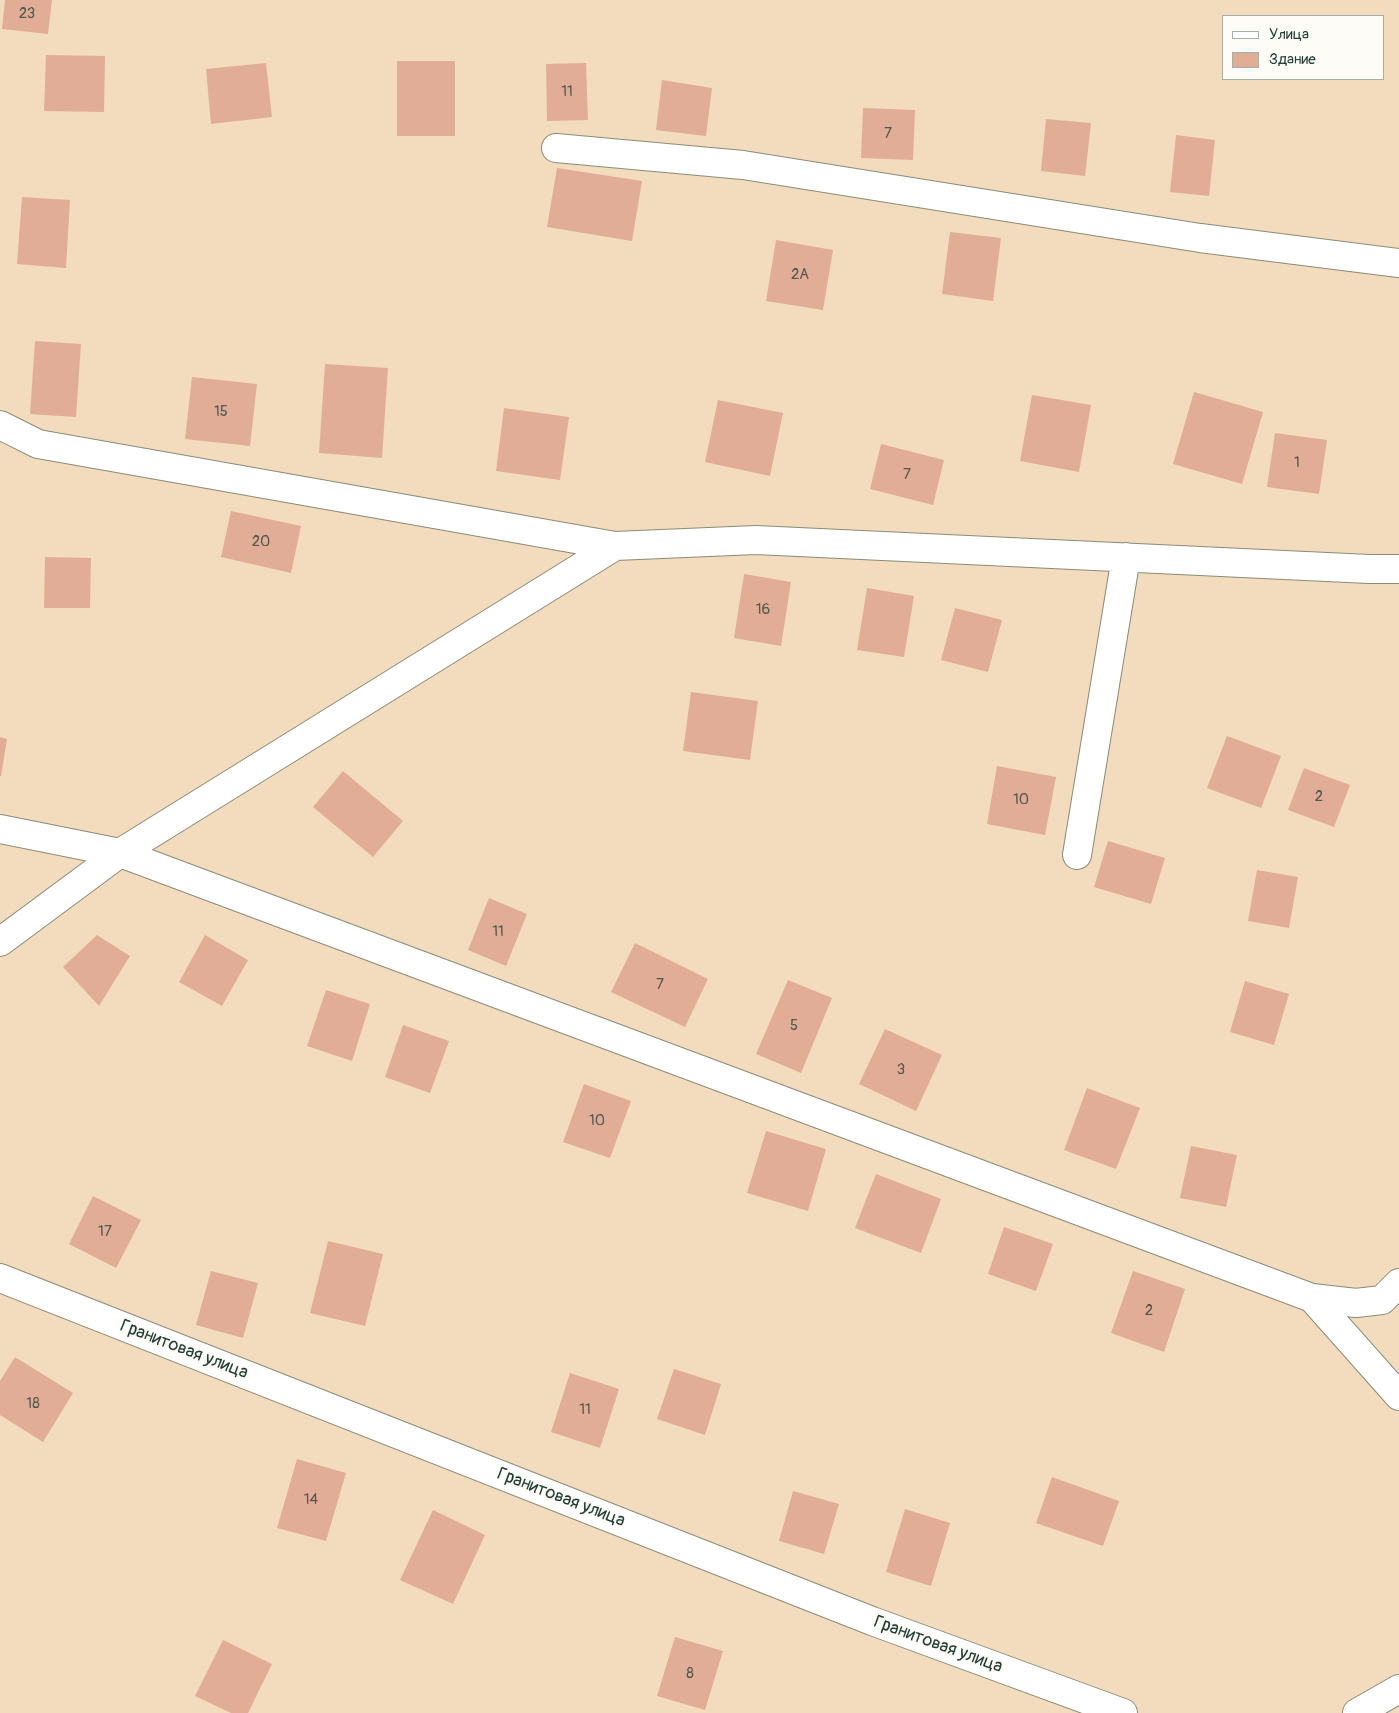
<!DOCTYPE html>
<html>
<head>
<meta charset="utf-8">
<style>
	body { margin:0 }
	#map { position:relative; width:1399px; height:1713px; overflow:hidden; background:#f2dcbd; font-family:Pangolin,sans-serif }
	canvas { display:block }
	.legend { position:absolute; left:1222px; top:15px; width:162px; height:65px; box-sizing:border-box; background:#fdfcf7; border:1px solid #a4b0a9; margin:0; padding:6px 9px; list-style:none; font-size:15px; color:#1f3d34 }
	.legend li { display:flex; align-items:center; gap:10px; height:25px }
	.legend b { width:25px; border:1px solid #a4b0a9 }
</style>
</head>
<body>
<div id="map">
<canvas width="1399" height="1713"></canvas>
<ul class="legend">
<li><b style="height:6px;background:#fff"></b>Улица</li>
<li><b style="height:14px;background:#e2ad97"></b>Здание</li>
</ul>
</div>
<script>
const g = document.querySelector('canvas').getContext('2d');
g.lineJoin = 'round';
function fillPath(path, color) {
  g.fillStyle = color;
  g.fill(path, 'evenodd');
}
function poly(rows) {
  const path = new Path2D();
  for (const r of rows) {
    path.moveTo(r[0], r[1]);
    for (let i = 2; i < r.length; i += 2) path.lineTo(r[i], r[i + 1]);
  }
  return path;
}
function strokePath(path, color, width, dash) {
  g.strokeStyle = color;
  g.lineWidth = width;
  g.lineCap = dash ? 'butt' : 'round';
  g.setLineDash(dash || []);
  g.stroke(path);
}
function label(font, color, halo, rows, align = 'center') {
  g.font = font + ' Pangolin,sans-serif';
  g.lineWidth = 4;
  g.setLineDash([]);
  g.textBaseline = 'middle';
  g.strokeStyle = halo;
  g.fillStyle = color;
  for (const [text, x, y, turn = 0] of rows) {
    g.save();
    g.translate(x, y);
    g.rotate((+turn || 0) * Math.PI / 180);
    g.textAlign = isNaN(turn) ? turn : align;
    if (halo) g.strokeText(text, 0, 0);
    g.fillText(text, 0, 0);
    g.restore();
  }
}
fillPath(poly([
	[5,0,52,0,48,34,2,29],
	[46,55,105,56,104,112,44,111],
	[397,61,455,61,455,136,397,136],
	[266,63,272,117,211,124,206,69],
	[586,63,588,120,547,121,546,64],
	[662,80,712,88,706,136,656,130],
	[863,108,915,110,913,160,861,158],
	[1046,119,1091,123,1085,176,1041,171],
	[1176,135,1215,140,1209,196,1170,192],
	[557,168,642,181,632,241,547,227],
	[22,197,70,200,66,268,17,264],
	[950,232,1001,238,993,301,942,294],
	[776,240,833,250,823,310,766,301],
	[35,341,81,344,76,417,30,414],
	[325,364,388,368,382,458,319,453],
	[192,377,257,384,250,446,185,439],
	[1194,392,1263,412,1242,484,1173,464],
	[1032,395,1091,405,1079,472,1020,461],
	[718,400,783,413,770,476,705,462],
	[504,408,569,417,560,480,496,471],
	[1275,433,1327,440,1319,494,1267,487],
	[881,444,944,460,933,505,870,489],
	[231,511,301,526,291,573,221,557],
	[45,557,91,558,90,608,44,608],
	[744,574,791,582,781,646,734,638],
	[867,588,914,596,904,657,857,650],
	[955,608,1002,620,988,672,941,660],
	[691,692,758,701,750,760,683,751],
	[1227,736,1281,756,1261,808,1207,788],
	[0,737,7,739,1,776,0,776],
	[997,766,1056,777,1045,835,987,824],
	[1304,768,1350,785,1334,827,1288,810],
	[343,771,403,821,373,857,313,807],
	[1108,841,1165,858,1151,904,1094,887],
	[1257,870,1298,877,1289,928,1248,921],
	[489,898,527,914,506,966,468,950],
	[97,935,130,956,99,1006,63,967],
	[205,935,248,960,222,1006,179,982],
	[635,943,708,979,685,1027,611,992],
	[788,980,832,998,801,1073,756,1054],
	[1245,981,1289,994,1274,1045,1230,1032],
	[326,990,370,1004,352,1061,307,1046],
	[403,1025,449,1041,430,1093,385,1077],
	[885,1029,942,1055,916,1111,859,1084],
	[584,1084,631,1101,610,1158,563,1142],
	[1087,1088,1140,1108,1116,1169,1064,1150],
	[766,1131,826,1149,808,1211,747,1193],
	[1191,1146,1237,1155,1226,1207,1180,1198],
	[876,1174,941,1199,921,1253,855,1228],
	[93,1196,141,1220,116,1268,69,1244],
	[1004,1227,1053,1244,1036,1291,988,1274],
	[328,1241,383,1254,365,1326,310,1313],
	[211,1271,258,1283,243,1338,196,1325],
	[1133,1271,1185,1289,1164,1352,1111,1333],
	[15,1357,73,1393,43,1442,0,1415,0,1381],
	[674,1369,721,1384,705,1435,657,1419],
	[570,1373,619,1389,600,1448,551,1432],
	[297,1459,346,1473,326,1541,277,1528],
	[1052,1477,1119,1501,1103,1546,1036,1523],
	[793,1491,839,1504,824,1554,779,1541],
	[905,1509,950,1523,931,1586,886,1572],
	[433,1510,485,1535,453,1604,400,1580],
	[675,1637,723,1651,705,1710,657,1696],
	[223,1640,272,1664,248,1713,231,1713,195,1696]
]), '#e2ad97');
const minor = poly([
	[556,148,743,165,1200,238,1399,263],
	[0,425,38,444,615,546],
	[0,829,120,853,1312,1298,1399,1396],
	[1077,855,1126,557],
	[0,942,120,853,615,546,756,540,1369,569,1399,569],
	[0,1278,872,1621,1123,1713],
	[1312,1298,1356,1303,1382,1300,1399,1283],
	[1357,1713,1399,1689]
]);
strokePath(minor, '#888c78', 30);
strokePath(minor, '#fff', 28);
label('15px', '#50594d', null, [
	["23",27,14],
	["11",567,92],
	["7",888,134],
	["2А",800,275],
	["15",221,412],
	["1",1297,463],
	["7",907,475],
	["20",261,542],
	["16",763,610],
	["2",1319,797],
	["10",1021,800],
	["11",498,932],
	["7",660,985],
	["5",794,1026],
	["3",901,1070],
	["10",597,1121],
	["17",105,1232],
	["2",1149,1311],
	["18",33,1404],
	["11",585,1410],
	["14",311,1500],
	["8",690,1674]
]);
label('18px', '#1f3d34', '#fdfcf7', [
	["Гранитовая улица",184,1350,21],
	["Гранитовая улица",561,1498,21],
	["Гранитовая улица",938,1645,20]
]);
</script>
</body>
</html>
